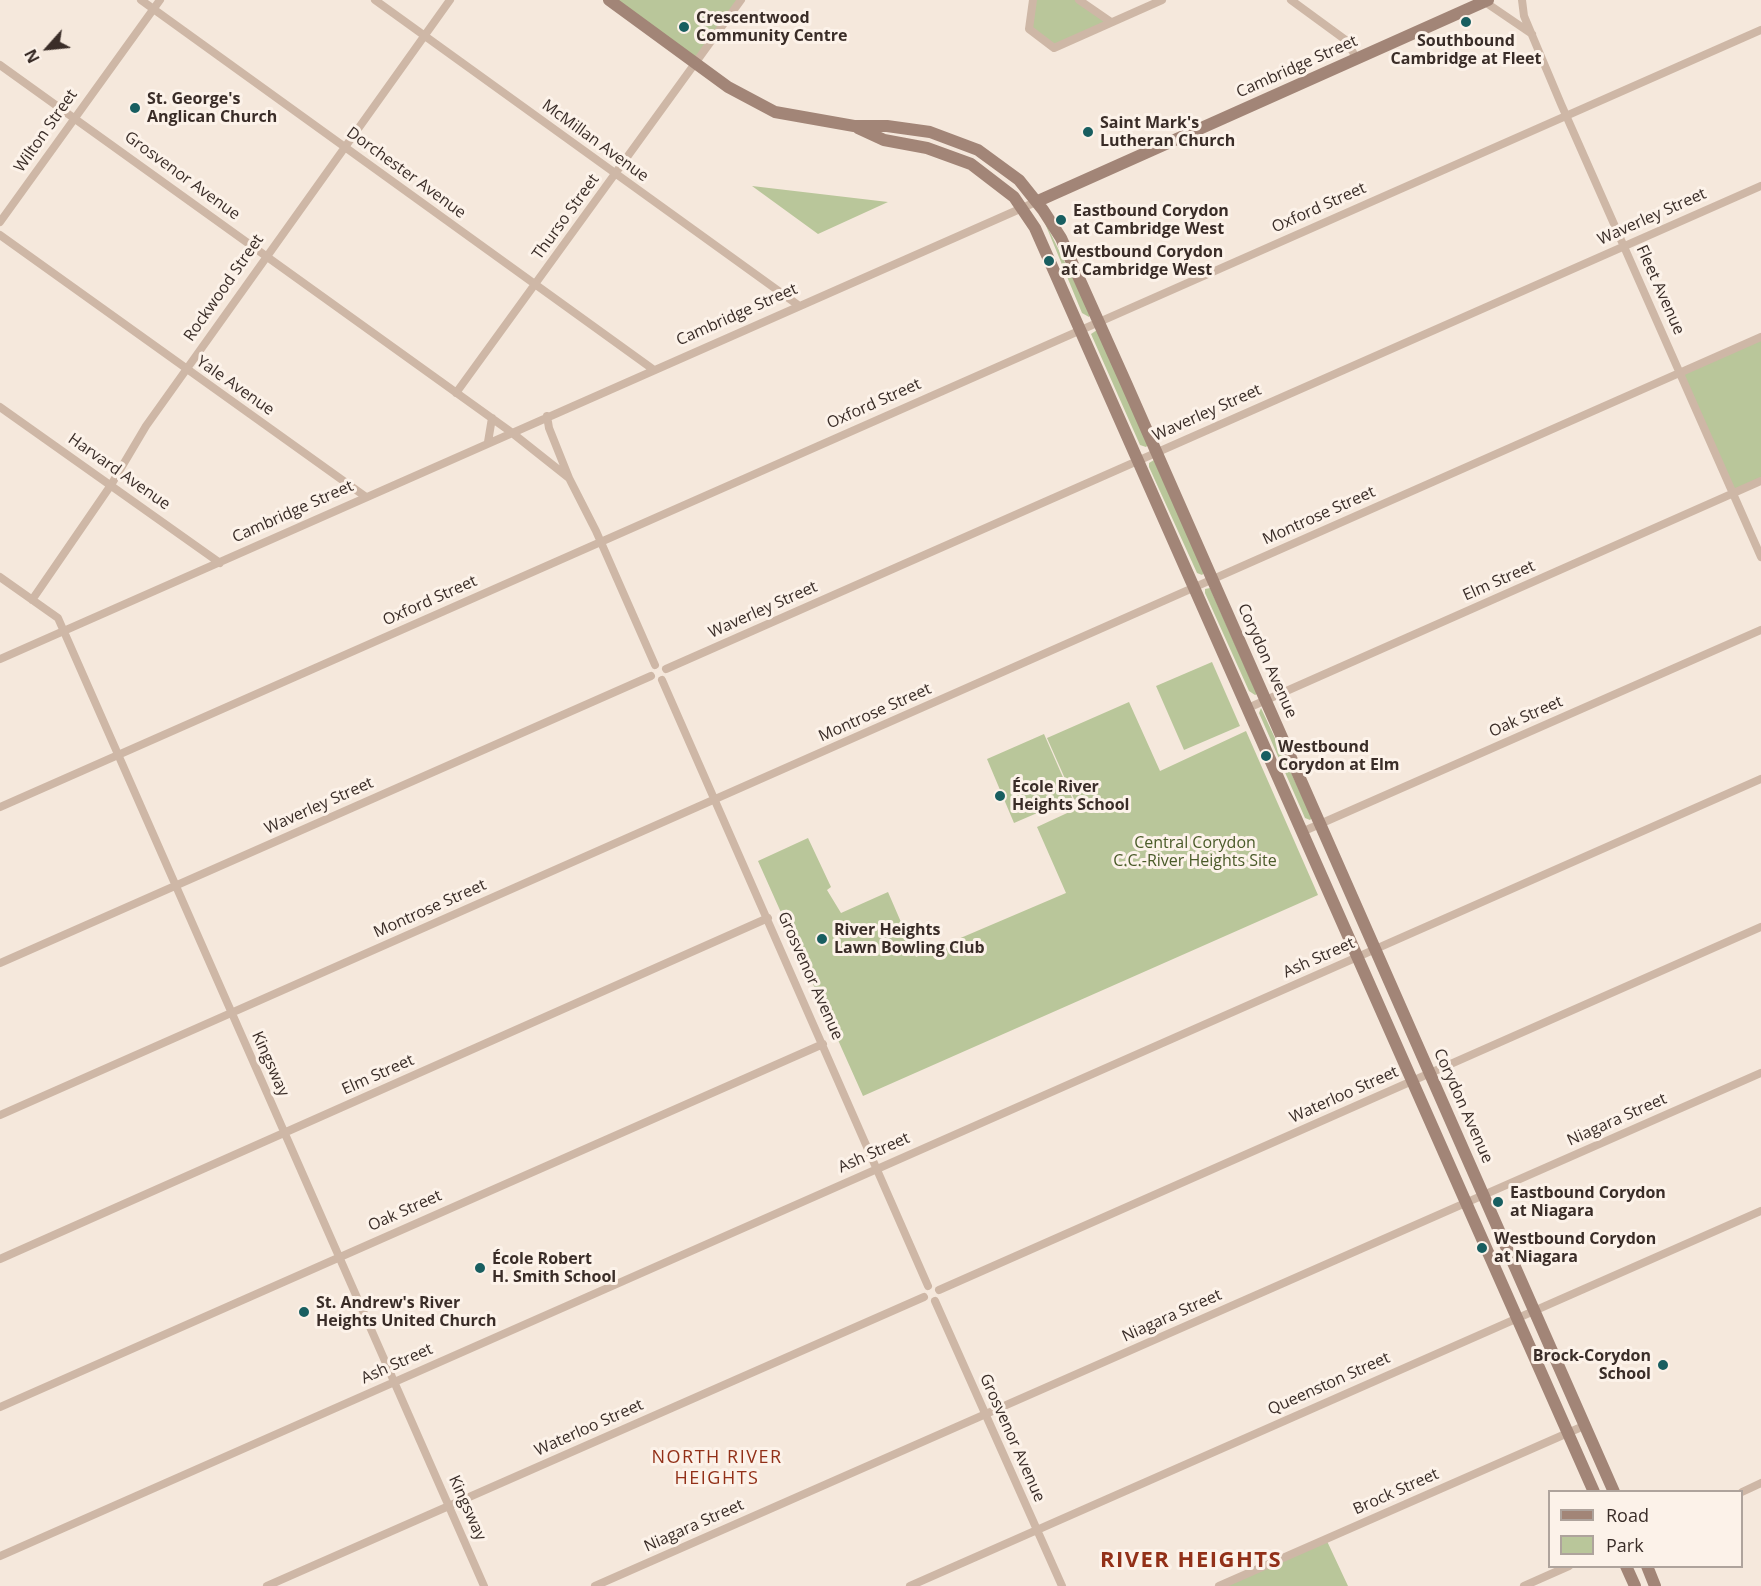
<!DOCTYPE html>
<html>
<head>
<meta charset="utf-8">
<style>
	body { margin:0 }
	#map { position:relative; width:1761px; height:1586px; overflow:hidden; background:#f5e8dc; font-family:"Open Sans",sans-serif }
	canvas { display:block }
	.legend { position:absolute; left:1548px; top:1490px; width:195px; height:78px; box-sizing:border-box; background:#fcf2e9; border:2px solid #aea39c; margin:0; padding:8px 10px; list-style:none; font-size:18px; color:#3a2d28 }
	.legend li { display:flex; align-items:center; gap:12px; height:30px }
	.legend b { width:30px; border:2px solid #aea39c }
	.north { position:absolute; left:18px; top:18px; width:60px; height:60px; -webkit-text-stroke:4px #fcf2e9; paint-order:stroke; rotate:243deg; font-size:16px; font-weight:700; line-height:24px; text-align:center; color:#3a2d28 }
	.north::after { content:''; display:block; margin:auto; width:21px; height:27px; background:#3a2d28; clip-path:polygon(50% 0,100% 100%,50% 72%,0 100%) }
</style>
</head>
<body>
<div id="map">
<canvas width="1761" height="1586"></canvas>
<ul class="legend">
<li><b style="height:8px;background:#a28577"></b>Road</li>
<li><b style="height:16px;background:#b9c69a"></b>Park</li>
</ul>
<div class="north">N</div>
</div>
<script>
const g = document.querySelector('canvas').getContext('2d');
g.lineJoin = 'round';
function fillPath(path, color) {
  g.fillStyle = color;
  g.fill(path, 'evenodd');
}
function poly(rows) {
  const path = new Path2D();
  for (const r of rows) {
    path.moveTo(r[0], r[1]);
    for (let i = 2; i < r.length; i += 2) path.lineTo(r[i], r[i + 1]);
  }
  return path;
}
function strokePath(path, color, width, dash) {
  g.strokeStyle = color;
  g.lineWidth = width;
  g.lineCap = dash ? 'butt' : 'round';
  g.setLineDash(dash || []);
  g.stroke(path);
}
function label(font, color, halo, rows, align = 'center') {
  g.font = font + ' "Open Sans",sans-serif';
  g.lineWidth = 6;
  g.setLineDash([]);
  g.textBaseline = 'middle';
  g.strokeStyle = halo;
  g.fillStyle = color;
  for (const [text, x, y, turn = 0] of rows) {
    g.save();
    g.translate(x, y);
    g.rotate((+turn || 0) * Math.PI / 180);
    g.textAlign = isNaN(turn) ? turn : align;
    if (halo) g.strokeText(text, 0, 0);
    g.fillText(text, 0, 0);
    g.restore();
  }
}
fillPath(poly([
	[609,0,741,0,695,63],
	[1033,0,1079,0,1111,22,1054,48,1029,29],
	[752,186,888,202,818,234],
	[1042,216,1090,313,1089,317,1082,313],
	[1097,330,1148,445,1146,447,1140,445,1091,334],
	[1761,337,1761,481,1733,494,1680,373],
	[1154,460,1204,573,1202,575,1197,573,1149,467,1149,463],
	[1210,588,1257,694,1255,695,1249,691,1205,593,1205,589],
	[1212,662,1240,726,1184,750,1156,686],
	[1129,702,1160,771,1246,731,1318,895,863,1096,758,861,808,838,831,887,827,890,841,913,888,892,916,957,1066,893,1037,827,1078,808,1047,738],
	[1261,708,1312,818,1310,820,1305,818,1259,713],
	[1044,734,1072,798,1014,823,987,759],
	[1326,1539,1348,1586,1219,1586]
]), '#b9c69a');
strokePath(poly([
	[141,0,654,370],
	[375,0,798,305],
	[1033,0,1029,29,1054,48,1162,0],
	[1079,0,1111,22],
	[1291,0,1347,41,1356,58],
	[1482,0,1532,34],
	[1522,0,1524,16,1561,104,1761,557],
	[0,65,511,432,569,478,596,531,655,665],
	[0,222,160,0],
	[0,235,366,497],
	[456,393,741,0],
	[0,407,220,563],
	[547,416,549,428,569,478],
	[488,442,492,418],
	[0,577,58,618,484,1586],
	[32,600,111,485,146,426,450,0],
	[0,659,1038,201],
	[666,669,1761,186],
	[662,680,928,1286],
	[1248,708,1761,481],
	[0,807,1761,30],
	[1304,831,1761,630],
	[0,963,651,676],
	[0,1115,1761,337],
	[0,1259,768,918],
	[939,1290,1761,927],
	[935,1301,1062,1586],
	[0,1407,823,1044],
	[1742,1492,1761,1483],
	[0,1556,1761,779],
	[267,1586,924,1297],
	[595,1586,1761,1073],
	[910,1586,1761,1211],
	[1219,1586,1586,1425],
	[1524,1586,1569,1566]
]), '#ceb7a6', 8);
strokePath(poly([
	[609,0,728,87,775,112,854,126,887,126,930,132,978,150,1019,180,1043,210,1061,238,1126,383,1614,1492],
	[858,128,884,140,927,148,971,164,1014,197,1035,228,1594,1492],
	[1038,201,1488,0],
	[1626,1566,1635,1586],
	[1647,1566,1655,1586]
]), '#a28577', 12);
for (const [x, y, r, color] of [
	[1466,22,6,"#185e60"],
	[684,27,6,"#185e60"],
	[135,108,6,"#185e60"],
	[1088,132,6,"#185e60"],
	[1061,220,6,"#185e60"],
	[1049,261,6,"#185e60"],
	[1266,756,6,"#185e60"],
	[1000,796,6,"#185e60"],
	[822,939,6,"#185e60"],
	[1498,1202,6,"#185e60"],
	[1482,1248,6,"#185e60"],
	[480,1268,6,"#185e60"],
	[304,1312,6,"#185e60"],
	[1663,1365,6,"#185e60"]
]) {
  const dot = new Path2D();
  dot.arc(x, y, r, 0, 2 * Math.PI);
  g.fillStyle = color;
  g.fill(dot);
  strokePath(dot, '#fcf2e9', 2);
}
label('bold 16px', '#3a2d28', '#fcf2e9', [
	["Crescentwood",696,18],
	["Community Centre",696,36],
	["Southbound",1466,41,"center"],
	["Cambridge at Fleet",1466,59,"center"],
	["St. George's",147,99],
	["Anglican Church",147,117],
	["Saint Mark's",1100,123],
	["Lutheran Church",1100,141],
	["Eastbound Corydon",1073,211],
	["at Cambridge West",1073,229],
	["Westbound Corydon",1061,252],
	["at Cambridge West",1061,270],
	["Westbound",1278,747],
	["Corydon at Elm",1278,765],
	["École River",1012,787],
	["Heights School",1012,805],
	["River Heights",834,930],
	["Lawn Bowling Club",834,948],
	["Eastbound Corydon",1510,1193],
	["at Niagara",1510,1211],
	["Westbound Corydon",1494,1239],
	["at Niagara",1494,1257],
	["École Robert",492,1259],
	["H. Smith School",492,1277],
	["St. Andrew's River",316,1303],
	["Heights United Church",316,1321],
	["Brock-Corydon",1651,1356,"right"],
	["School",1651,1374,"right"]
], 'left');
label('16px', '#3a2d28', '#fcf2e9', [
	["Cambridge Street",1297,67,-24],
	["Wilton Street",46,131,-55],
	["McMillan Avenue",595,141,36],
	["Dorchester Avenue",406,173,36],
	["Grosvenor Avenue",182,176,36],
	["Oxford Street",1319,208,-24],
	["Thurso Street",566,217,-54],
	["Waverley Street",1652,217,-24],
	["Rockwood Street",224,288,-55],
	["Fleet Avenue",1660,290,66],
	["Cambridge Street",737,315,-24],
	["Yale Avenue",235,386,35],
	["Oxford Street",874,404,-24],
	["Waverley Street",1207,413,-24],
	["Harvard Avenue",119,472,35],
	["Cambridge Street",293,512,-24],
	["Montrose Street",1319,516,-24],
	["Elm Street",1499,581,-24],
	["Oxford Street",430,601,-24],
	["Waverley Street",763,610,-24],
	["Corydon Avenue",1267,661,66],
	["Montrose Street",875,713,-24],
	["Oak Street",1526,717,-24],
	["Waverley Street",319,806,-24],
	["Montrose Street",430,909,-24],
	["Ash Street",1319,958,-24],
	["Grosvenor Avenue",810,976,66],
	["Kingsway",270,1064,66],
	["Elm Street",378,1075,-24],
	["Waterloo Street",1344,1095,-24],
	["Corydon Avenue",1463,1106,66],
	["Niagara Street",1617,1120,-24],
	["Ash Street",874,1153,-24],
	["Oak Street",405,1211,-24],
	["Niagara Street",1172,1316,-24],
	["Ash Street",397,1364,-24],
	["Queenston Street",1329,1384,-24],
	["Waterloo Street",589,1428,-24],
	["Grosvenor Avenue",1012,1438,66],
	["Brock Street",1396,1492,-24],
	["Kingsway",467,1508,66],
	["Niagara Street",694,1526,-24]
]);
label('16px', '#4a5b29', '#fcf2e9', [
	["Central Corydon",1195,843],
	["C.C.-River Heights Site",1195,861]
]);
g.letterSpacing = '1.5px';
label('18px', '#923018', '#fcf2e9', [
	["NORTH RIVER",717,1458],
	["HEIGHTS",717,1479]
]);
g.letterSpacing = '0px';
g.letterSpacing = '1.5px';
label('bold 22px', '#923018', '#fcf2e9', [
	["RIVER HEIGHTS",1191,1561]
]);
g.letterSpacing = '0px';
</script>
</body>
</html>
